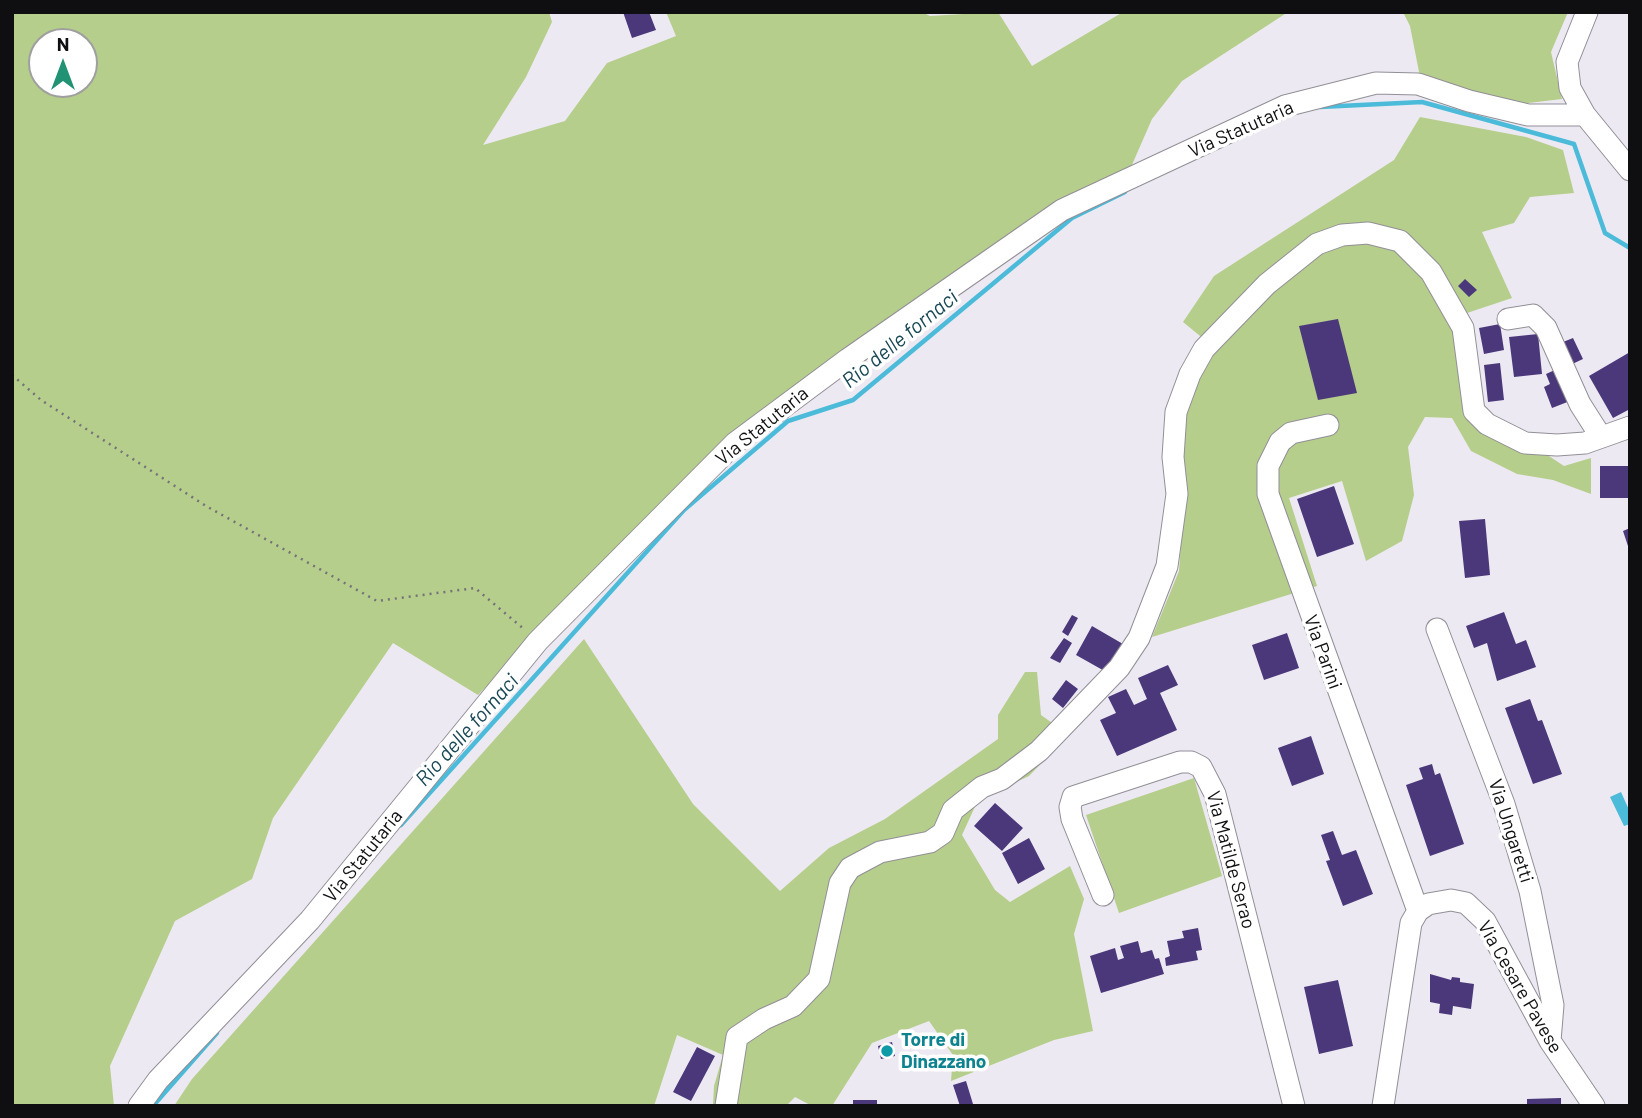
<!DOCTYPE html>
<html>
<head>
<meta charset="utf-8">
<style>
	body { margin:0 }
	#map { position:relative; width:1642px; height:1118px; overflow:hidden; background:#ede9f2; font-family:Barlow,sans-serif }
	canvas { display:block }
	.frame { position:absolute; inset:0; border:14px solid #0f0e11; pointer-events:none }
	.north { position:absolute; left:28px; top:28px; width:70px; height:70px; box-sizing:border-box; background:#fff; border:2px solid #9f9fa0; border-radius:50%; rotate:0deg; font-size:19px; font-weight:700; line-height:28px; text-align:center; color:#0f0e11 }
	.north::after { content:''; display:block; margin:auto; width:24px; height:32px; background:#229274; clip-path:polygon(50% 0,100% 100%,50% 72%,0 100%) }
</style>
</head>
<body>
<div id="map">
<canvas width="1642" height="1118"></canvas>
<div class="frame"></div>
<div class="north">N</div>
</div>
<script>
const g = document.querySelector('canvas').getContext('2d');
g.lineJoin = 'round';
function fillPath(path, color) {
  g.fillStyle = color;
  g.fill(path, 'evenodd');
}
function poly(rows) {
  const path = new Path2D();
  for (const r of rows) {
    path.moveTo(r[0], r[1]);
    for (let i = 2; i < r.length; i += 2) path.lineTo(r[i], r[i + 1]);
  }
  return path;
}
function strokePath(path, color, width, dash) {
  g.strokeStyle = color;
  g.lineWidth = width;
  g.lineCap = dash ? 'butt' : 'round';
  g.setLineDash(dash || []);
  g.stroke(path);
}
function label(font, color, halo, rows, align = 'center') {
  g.font = font + ' Barlow,sans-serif';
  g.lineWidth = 7;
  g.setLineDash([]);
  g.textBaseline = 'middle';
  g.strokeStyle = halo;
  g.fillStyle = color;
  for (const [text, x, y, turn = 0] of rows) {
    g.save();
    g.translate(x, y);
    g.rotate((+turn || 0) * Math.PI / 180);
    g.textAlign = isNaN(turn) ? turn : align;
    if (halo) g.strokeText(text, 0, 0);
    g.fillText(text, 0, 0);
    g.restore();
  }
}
fillPath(poly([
	[12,12,549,12,552,22,526,77,483,145,565,121,607,63,676,36,666,12,922,12,930,16,998,12,1032,66,1123,12,1288,12,1182,81,1152,119,1128,174,728,439,478,695,393,643,273,818,252,879,175,921,110,1066,114,1106,12,1106],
	[42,42,84,42,84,84,42,84],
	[1403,12,1568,12,1551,52,1562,99,1520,104,1420,77,1410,26],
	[1420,117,1526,137,1563,150,1574,193,1530,197,1514,223,1482,232,1512,298,1452,318,1463,399,1564,466,1591,458,1591,494,1553,480,1517,474,1471,451,1452,418,1425,417,1408,447,1414,495,1402,541,1366,561,1342,481,1289,498,1317,586,1152,637,1179,571,1184,497,1184,413,1198,377,1216,349,1183,322,1214,276,1394,160],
	[584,639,693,804,780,891,829,848,885,819,998,739,998,715,1025,672,1037,672,1041,715,1069,735,1029,776,978,800,962,835,995,890,1010,902,1070,866,1084,899,1074,934,1093,1031,1054,1040,951,1081,953,1055,929,1021,872,1043,832,1106,812,1106,795,1097,786,1106,713,1106,714,1086,723,1055,677,1035,654,1106,174,1106,192,1079],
	[1194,778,1222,876,1119,913,1086,815]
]), '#b5ce8b');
fillPath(poly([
	[1621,792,1630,812,1630,824,1624,826,1610,797]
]), '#4bbbd9');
strokePath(poly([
	[1320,107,1422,102,1574,144,1605,233,1630,248],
	[401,825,684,510,788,421,853,400,1072,218,1125,192],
	[153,1106,217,1033]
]), '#4bbbd9', 4.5);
fillPath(poly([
	[623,12,649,12,656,30,632,38],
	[1465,279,1477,290,1469,297,1458,286],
	[1338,319,1357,393,1318,400,1299,326],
	[1500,324,1504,350,1484,354,1479,328],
	[1538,334,1542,374,1514,377,1509,337],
	[1573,338,1583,359,1568,366,1558,344],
	[1630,352,1630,409,1613,418,1589,376],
	[1500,363,1504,400,1488,402,1484,365],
	[1557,369,1570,401,1552,408,1544,387,1550,384,1546,374],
	[1600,466,1630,466,1630,498,1600,498],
	[1334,486,1354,544,1317,557,1297,499],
	[1485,519,1490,575,1465,578,1459,521],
	[1630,528,1630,549,1629,549,1623,531],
	[1504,612,1516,644,1526,640,1536,667,1497,681,1487,643,1474,648,1466,626],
	[1072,615,1078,618,1068,636,1062,632],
	[1092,626,1123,644,1108,673,1076,655],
	[1287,633,1299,668,1264,680,1252,645],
	[1064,638,1072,643,1060,663,1050,658],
	[1168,665,1178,685,1160,693,1177,730,1117,756,1100,720,1116,713,1108,697,1126,689,1134,705,1147,699,1138,678],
	[1066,680,1078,689,1063,708,1052,699],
	[1530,699,1538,721,1542,720,1562,774,1533,784,1505,708],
	[1311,736,1324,774,1292,786,1278,748],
	[1432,764,1435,775,1440,773,1464,844,1430,856,1406,785,1423,779,1419,768],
	[995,803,1023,828,1002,851,974,826],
	[1333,831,1342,855,1356,850,1373,894,1343,906,1326,861,1330,860,1321,835],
	[1029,838,1045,869,1018,884,1002,853],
	[1198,928,1202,950,1196,951,1198,960,1166,966,1165,958,1170,956,1167,941,1184,938,1182,931],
	[1138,941,1141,953,1152,950,1155,959,1159,958,1164,974,1101,993,1090,956,1115,948,1118,960,1124,958,1120,946],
	[1430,974,1451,980,1452,977,1460,978,1460,982,1474,984,1471,1009,1453,1006,1452,1015,1439,1013,1440,1004,1430,1002],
	[1338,980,1353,1046,1319,1054,1304,987],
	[892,1042,895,1056,881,1059,878,1046],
	[697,1047,715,1056,691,1101,673,1092],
	[966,1081,973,1104,960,1106,953,1085],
	[1561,1098,1561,1106,1527,1106,1527,1099],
	[853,1100,877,1100,877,1106,853,1106]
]), '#4b387b');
const minor = poly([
	[1587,12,1567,62,1570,88,1585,115,1630,170],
	[1508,319,1533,315,1546,328,1580,404,1601,437],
	[1328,425,1291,433,1280,442,1268,466,1268,494,1418,911],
	[1437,629,1504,804,1530,891,1553,1005,1550,1041],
	[1103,895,1072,819,1070,807,1073,797,1180,762,1191,762,1201,767,1215,794,1294,1106],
	[139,1106,158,1080,310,920,538,641,735,443,848,359,1062,210,1285,106,1376,83,1418,84,1469,101,1528,115,1585,115],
	[726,1106,737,1037,764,1019,793,1006,819,979,840,883,850,868,880,852,930,842,943,833,953,810,982,787,1002,779,1039,751,1119,668,1139,638,1167,566,1177,494,1173,457,1176,412,1190,374,1204,349,1267,284,1317,244,1342,235,1368,233,1400,241,1431,272,1463,328,1474,411,1487,424,1525,443,1557,445,1585,443,1630,427],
	[1383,1106,1411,923,1418,911,1428,904,1451,900,1466,903,1485,921,1550,1041,1594,1106]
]);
strokePath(minor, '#928f97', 23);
strokePath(poly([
	[12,375,41,400,206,506,377,601,475,588,525,630]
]), '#757379', 2.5, [2, 5]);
strokePath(minor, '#fff', 21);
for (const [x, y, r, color] of [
	[887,1051,7,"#0f9aa8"]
]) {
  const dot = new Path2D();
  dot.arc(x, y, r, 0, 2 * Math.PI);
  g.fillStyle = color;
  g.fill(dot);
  strokePath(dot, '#fff', 2.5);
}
label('19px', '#0f0e11', '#fff', [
	["Via Statutaria",1241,129,-24],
	["Via Statutaria",762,426,-39],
	["Via Parini",1323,652,70],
	["Via Ungaretti",1511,831,72],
	["Via Statutaria",363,856,-51],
	["Via Matilde Serao",1231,860,75],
	["Via Cesare Pavese",1520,987,60]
]);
label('bold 19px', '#0d838f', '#fff', [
	["Torre di",901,1040],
	["Dinazzano",901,1062]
], 'left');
label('italic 21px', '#184855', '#fff', [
	["Rio delle fornaci",900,339,-39],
	["Rio delle fornaci",467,730,-48]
]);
</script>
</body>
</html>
